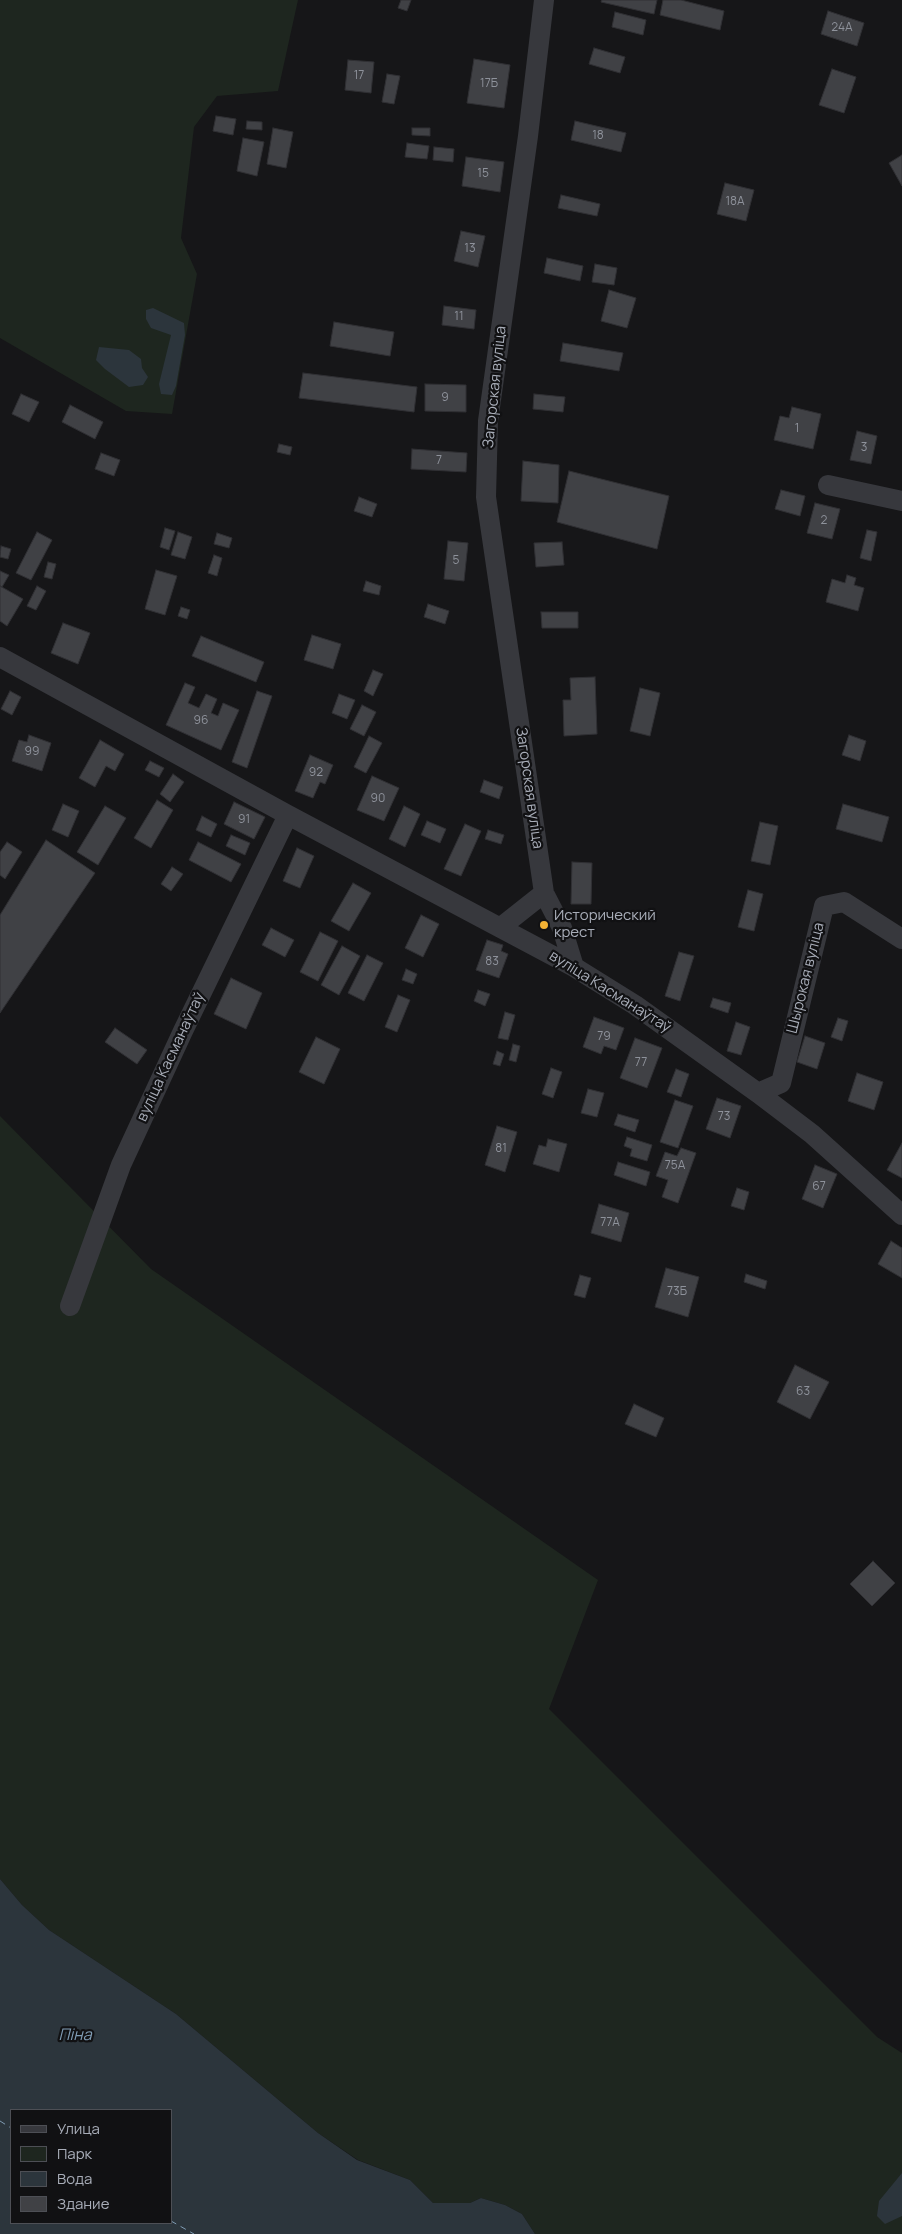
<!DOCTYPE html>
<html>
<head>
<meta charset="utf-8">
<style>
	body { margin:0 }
	#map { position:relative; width:902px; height:2234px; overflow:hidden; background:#161618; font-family:Manrope,sans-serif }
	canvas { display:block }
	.legend { position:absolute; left:10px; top:2109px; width:162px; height:115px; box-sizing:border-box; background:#111113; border:1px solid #4d4f55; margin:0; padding:6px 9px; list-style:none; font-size:15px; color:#a8adb8 }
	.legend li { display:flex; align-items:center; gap:10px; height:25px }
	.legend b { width:25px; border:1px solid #4d4f55 }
</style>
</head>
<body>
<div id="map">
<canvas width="902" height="2234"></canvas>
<ul class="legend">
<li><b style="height:6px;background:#37383d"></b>Улица</li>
<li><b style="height:14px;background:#1e261f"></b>Парк</li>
<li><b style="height:14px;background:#2c353c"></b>Вода</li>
<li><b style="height:14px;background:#404145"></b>Здание</li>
</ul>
</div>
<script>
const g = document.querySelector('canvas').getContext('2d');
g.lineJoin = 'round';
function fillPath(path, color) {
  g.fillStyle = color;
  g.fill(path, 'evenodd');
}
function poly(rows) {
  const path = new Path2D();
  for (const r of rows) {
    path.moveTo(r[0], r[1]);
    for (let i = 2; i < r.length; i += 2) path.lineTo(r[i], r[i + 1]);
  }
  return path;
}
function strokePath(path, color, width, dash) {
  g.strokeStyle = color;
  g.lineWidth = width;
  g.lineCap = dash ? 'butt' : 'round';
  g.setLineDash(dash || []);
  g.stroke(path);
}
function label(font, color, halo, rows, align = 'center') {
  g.font = font + ' Manrope,sans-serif';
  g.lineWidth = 4.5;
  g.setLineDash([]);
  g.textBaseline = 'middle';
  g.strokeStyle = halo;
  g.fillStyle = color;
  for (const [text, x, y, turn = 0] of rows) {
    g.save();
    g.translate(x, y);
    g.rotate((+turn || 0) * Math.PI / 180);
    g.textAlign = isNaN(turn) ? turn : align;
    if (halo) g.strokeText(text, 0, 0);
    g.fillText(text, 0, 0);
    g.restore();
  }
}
fillPath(poly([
	[0,0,298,0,278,91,217,96,194,127,181,238,197,274,172,414,126,411,0,338],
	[0,1116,151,1269,598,1580,549,1709,877,2037,902,2053,902,2234,535,2234,522,2214,505,2205,481,2198,470,2203,433,2203,410,2180,358,2160,318,2133,176,2014,49,1930,22,1905,0,1879]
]), '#1e261f');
fillPath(poly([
	[153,308,184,323,185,335,176,386,172,395,161,394,159,384,171,335,151,328,146,319,146,310],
	[99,347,129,350,141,359,142,368,148,377,143,385,129,387,105,369,96,360],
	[0,1879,22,1905,49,1930,176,2014,318,2133,357,2160,410,2180,433,2203,470,2203,481,2198,505,2205,522,2214,535,2234,0,2234],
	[11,2110,171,2110,171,2223,11,2223],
	[902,2173,902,2216,885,2224,877,2216,879,2201]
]), '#2c353c');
strokePath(poly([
	[0,2121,11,2128],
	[171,2221,194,2234]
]), '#7f9bb3', 1, [6, 5]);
const building = poly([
	[401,0,411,0,407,11,398,8,401,0],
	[602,0,657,0,654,14,601,2,602,0],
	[663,0,681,0,724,11,720,30,660,15,663,0],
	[828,11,864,23,857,46,821,34,828,11],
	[615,12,646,20,643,35,612,27,615,12],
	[594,48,625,57,620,73,589,64,594,48],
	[474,59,510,65,504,108,467,103,474,59],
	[348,60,374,62,371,93,345,90,348,60],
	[832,69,856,77,844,113,819,105,832,69],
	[387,74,400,76,394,104,382,102,387,74],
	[216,116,236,119,233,135,213,131,216,116],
	[247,121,262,122,262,130,246,129,247,121],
	[575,121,626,133,621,152,571,140,575,121],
	[273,128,293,132,286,168,267,164,273,128],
	[412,128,430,128,430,136,412,135,412,128],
	[243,138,264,142,257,176,237,171,243,138],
	[407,143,429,146,427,159,405,157,407,143],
	[434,147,454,149,453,162,433,160,434,147],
	[902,155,902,186,889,163,902,155],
	[466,157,504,162,500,192,462,186,466,157],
	[725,183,754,190,746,221,717,214,725,183],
	[561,195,600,204,597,216,558,208,561,195],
	[461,231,485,236,478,267,454,261,461,231],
	[547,258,583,266,580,281,544,273,547,258],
	[595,264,617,268,614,285,592,282,595,264],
	[609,290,636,298,627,328,601,321,609,290],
	[444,306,476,310,474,329,442,325,444,306],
	[334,322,394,332,390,356,330,346,334,322],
	[563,343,623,353,619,371,560,361,563,343],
	[303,373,417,387,414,412,299,398,303,373],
	[425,384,466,385,466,412,425,411,425,384],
	[21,394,39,402,29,422,12,414,21,394],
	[534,394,565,397,563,412,533,409,534,394],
	[70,405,103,422,95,439,62,422,70,405],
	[792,407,821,414,813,449,774,440,780,416,789,418,792,407],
	[857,431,877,436,871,464,850,460,857,431],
	[279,444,292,447,290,455,277,452,279,444],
	[412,449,467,453,466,472,411,469,412,449],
	[101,453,120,460,114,476,95,469,101,453],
	[523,461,559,465,558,503,521,501,523,461],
	[569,471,669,496,657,549,557,522,569,471],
	[781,490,805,496,800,516,775,509,781,490],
	[359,497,377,504,372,517,354,511,359,497],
	[815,503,840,509,832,539,807,533,815,503],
	[165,528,175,531,169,550,160,547,165,528],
	[867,530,877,532,871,561,860,558,867,530],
	[37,532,52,540,31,580,16,573,37,532],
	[178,532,192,537,185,559,171,555,178,532],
	[217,533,232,538,229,548,214,544,217,533],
	[448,541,468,543,464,581,444,579,448,541],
	[562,542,564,565,536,567,534,543,562,542],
	[1,546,11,549,8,559,0,557,1,546],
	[214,555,222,558,217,576,208,573,214,555],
	[48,562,56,564,52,579,44,577,48,562],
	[156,570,177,576,165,615,145,609,156,570],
	[0,571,9,575,2,587,0,586,0,571],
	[847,575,856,578,854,585,864,588,858,611,826,602,832,579,845,583,847,575],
	[366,581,381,586,379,595,363,591,366,581],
	[0,586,23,599,7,626,0,621,0,586],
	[37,586,46,591,36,610,27,606,37,586],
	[428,604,449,611,445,624,424,617,428,604],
	[181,607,190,610,187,619,178,616,181,607],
	[541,612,578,612,578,628,542,628,541,612],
	[63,623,90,633,78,664,51,653,63,623],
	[312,635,341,644,333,669,304,660,312,635],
	[201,636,264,662,256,682,192,656,201,636],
	[373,670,383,674,373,696,364,691,373,670],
	[595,677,597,734,564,736,563,700,571,700,570,678,595,677],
	[185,683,195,687,188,703,199,708,206,694,217,699,211,713,218,716,223,703,239,710,221,750,166,725,185,683],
	[640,688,660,693,650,736,630,731,640,688],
	[10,691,21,697,12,715,1,709,10,691],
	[257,691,272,696,247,768,232,762,257,691],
	[339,694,355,700,347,719,332,713,339,694],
	[362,705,376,712,364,736,350,729,362,705],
	[29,735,51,743,42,771,12,761,19,740,27,742,29,735],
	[849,735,866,741,860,761,842,755,849,735],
	[369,736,382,743,366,773,354,767,369,736],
	[100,740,124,754,115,771,106,766,95,787,79,778,100,740],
	[310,755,333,765,325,784,320,782,313,798,295,791,310,755],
	[150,761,164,768,159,777,145,770,150,761],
	[173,774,184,782,170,802,160,794,173,774],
	[372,776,399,788,384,821,357,810,372,776],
	[484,780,503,787,499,799,480,792,484,780],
	[157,800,173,810,151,848,134,838,157,800],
	[234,802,265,817,254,839,224,824,234,802],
	[63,804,79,811,68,837,52,830,63,804],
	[843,804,889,817,882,842,836,829,843,804],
	[105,806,126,818,98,865,77,852,105,806],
	[404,806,420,814,405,847,389,839,404,806],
	[202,816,217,824,211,837,196,830,202,816],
	[427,821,446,829,440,843,421,835,427,821],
	[760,822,778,826,770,865,751,861,760,822],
	[465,824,481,831,461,876,444,869,465,824],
	[488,830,504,835,501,844,485,839,488,830],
	[231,835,250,843,245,855,226,846,231,835],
	[46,840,95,873,0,1013,0,915,46,840],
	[7,842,22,852,5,879,0,875,0,852,7,842],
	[198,842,241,864,231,882,189,860,198,842],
	[297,848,314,856,300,888,283,881,297,848],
	[572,862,592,863,591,904,571,904,572,862],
	[172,867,183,874,171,891,161,884,172,867],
	[353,883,371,893,349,931,331,921,353,883],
	[748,890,763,894,754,931,738,927,748,890],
	[421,915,439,924,423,957,405,948,421,915],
	[271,928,294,940,285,957,262,945,271,928],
	[320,932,338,941,318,981,300,972,320,932],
	[487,940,503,945,501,951,508,954,499,978,476,970,487,940],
	[342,946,360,956,339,995,321,985,342,946],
	[679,952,694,956,680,1001,665,996,679,952],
	[367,955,383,963,364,1001,348,993,367,955],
	[406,969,417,974,413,984,402,980,406,969],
	[231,978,262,993,246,1029,214,1014,231,978],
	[478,990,490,994,485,1006,474,1001,478,990],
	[398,995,410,1000,397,1032,385,1027,398,995],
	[713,998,731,1003,728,1013,710,1007,713,998],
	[505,1012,515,1015,508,1040,498,1038,505,1012],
	[594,1017,624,1028,616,1050,604,1046,601,1054,583,1047,594,1017],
	[838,1018,848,1021,842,1041,831,1037,838,1018],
	[736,1022,750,1027,741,1055,727,1051,736,1022],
	[115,1028,147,1050,137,1064,105,1042,115,1028],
	[805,1036,825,1043,817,1069,797,1062,805,1036],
	[316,1037,340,1049,324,1084,299,1072,316,1037],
	[635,1038,662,1048,647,1088,620,1078,635,1038],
	[513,1044,520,1046,516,1062,509,1060,513,1044],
	[497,1051,504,1054,500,1066,493,1064,497,1051],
	[551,1068,562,1072,553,1098,542,1094,551,1068],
	[676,1069,689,1074,681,1097,667,1092,676,1069],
	[857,1073,883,1082,874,1110,848,1101,857,1073],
	[588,1089,604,1093,597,1117,581,1113,588,1089],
	[717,1098,741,1106,730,1138,706,1129,717,1098],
	[675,1100,693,1106,678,1148,660,1142,675,1100],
	[618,1114,639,1120,635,1132,614,1125,618,1114],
	[497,1126,517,1132,505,1172,485,1165,497,1126],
	[627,1137,652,1145,647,1161,630,1156,632,1149,624,1146,627,1137],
	[548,1139,567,1144,559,1172,533,1164,539,1145,546,1147,548,1139],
	[902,1143,902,1178,887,1170,902,1143],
	[681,1148,696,1153,678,1203,662,1197,668,1180,656,1176,665,1152,677,1156,681,1148],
	[618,1162,650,1172,646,1186,614,1175,618,1162],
	[815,1165,837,1174,823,1208,802,1199,815,1165],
	[737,1188,749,1192,744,1210,731,1206,737,1188],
	[599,1204,629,1213,621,1242,591,1233,599,1204],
	[891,1241,902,1248,902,1278,878,1264,891,1241],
	[666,1268,699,1277,688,1317,655,1307,666,1268],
	[746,1274,767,1281,765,1289,744,1282,746,1274],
	[580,1275,591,1278,585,1298,574,1295,580,1275],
	[795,1365,829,1382,810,1419,777,1402,795,1365],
	[634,1404,664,1418,656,1437,625,1424,634,1404],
	[873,1561,895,1583,872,1606,850,1584,873,1561]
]);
fillPath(building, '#404145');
strokePath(building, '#303034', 1);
strokePath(poly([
	[544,0,528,136,488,421,486,497,544,893,562,928,574,967],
	[828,485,902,501],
	[0,657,288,815,574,967,635,1005,758,1093,812,1134,902,1215],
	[501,927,544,893],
	[758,1093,781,1083,824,906,844,902,902,939],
	[70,1306,121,1165,183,1031,288,815]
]), '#37383d', 20);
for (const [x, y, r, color] of [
	[544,925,5,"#f2b134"]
]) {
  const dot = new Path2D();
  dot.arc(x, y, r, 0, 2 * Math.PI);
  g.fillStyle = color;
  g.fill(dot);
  strokePath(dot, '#111113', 2);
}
label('12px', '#8e929b', null, [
	["24А",842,28],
	["17",359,76],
	["17Б",489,84],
	["18",598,136],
	["15",483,174],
	["18А",735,202],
	["13",470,249],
	["11",459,317],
	["9",445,398],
	["1",797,429],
	["3",864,448],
	["7",439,461],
	["2",824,521],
	["5",456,561],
	["96",201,721],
	["99",32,752],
	["92",316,773],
	["90",378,799],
	["91",244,820],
	["83",492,962],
	["79",604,1037],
	["77",641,1063],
	["73",724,1117],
	["81",501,1149],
	["75А",675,1166],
	["67",819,1187],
	["77А",610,1223],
	["73Б",677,1292],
	["63",803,1392]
]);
label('15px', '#a8adb8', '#111113', [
	["Загорская вуліца",495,387,-84],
	["Загорская вуліца",529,788,82],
	["Шырокая вуліца",806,978,-76],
	["вуліца Касманаўтаў",610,992,32],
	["вуліца Касманаўтаў",171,1057,-65]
]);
label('15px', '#a8adb8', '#111113', [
	["Исторический",554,916],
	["крест",554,933]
], 'left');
label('italic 16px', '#7f9bb3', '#111113', [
	["Піна",75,2036]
]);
</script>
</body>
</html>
